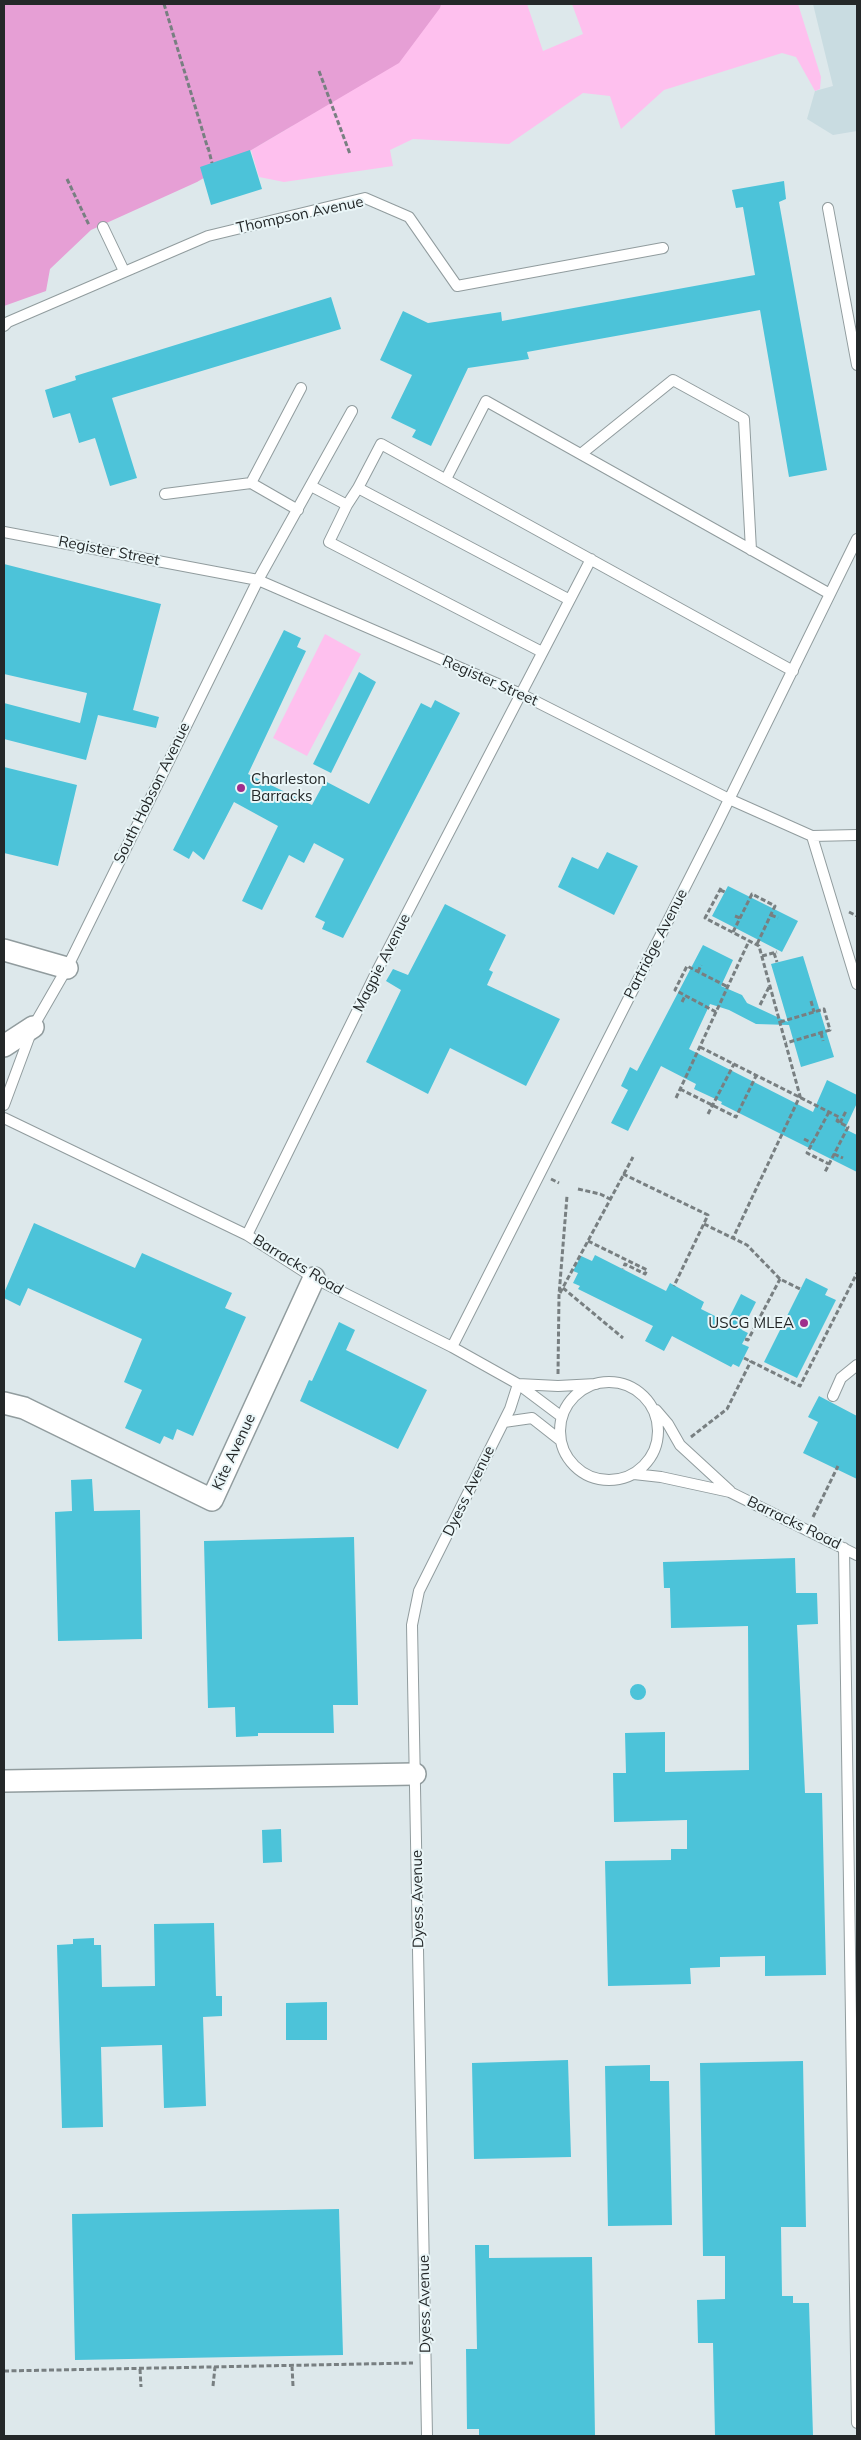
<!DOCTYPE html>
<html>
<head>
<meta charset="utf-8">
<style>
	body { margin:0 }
	#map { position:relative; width:861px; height:2440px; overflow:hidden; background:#dde8eb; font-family:Mulish,sans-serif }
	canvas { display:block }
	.frame { position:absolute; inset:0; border:5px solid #242829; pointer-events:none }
</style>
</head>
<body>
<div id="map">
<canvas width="861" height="2440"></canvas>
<div class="frame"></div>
</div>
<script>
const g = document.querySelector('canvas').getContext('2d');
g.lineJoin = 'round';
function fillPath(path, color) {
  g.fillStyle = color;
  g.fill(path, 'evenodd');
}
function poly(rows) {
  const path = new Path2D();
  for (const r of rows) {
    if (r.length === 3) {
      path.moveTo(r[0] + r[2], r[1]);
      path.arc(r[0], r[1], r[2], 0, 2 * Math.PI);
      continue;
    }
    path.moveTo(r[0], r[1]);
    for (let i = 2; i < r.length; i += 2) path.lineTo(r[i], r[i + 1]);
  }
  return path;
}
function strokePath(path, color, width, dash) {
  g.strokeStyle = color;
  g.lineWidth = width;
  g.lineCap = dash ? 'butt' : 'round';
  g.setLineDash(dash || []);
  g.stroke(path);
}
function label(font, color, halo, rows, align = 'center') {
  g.font = font + ' Mulish,sans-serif';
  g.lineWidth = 4;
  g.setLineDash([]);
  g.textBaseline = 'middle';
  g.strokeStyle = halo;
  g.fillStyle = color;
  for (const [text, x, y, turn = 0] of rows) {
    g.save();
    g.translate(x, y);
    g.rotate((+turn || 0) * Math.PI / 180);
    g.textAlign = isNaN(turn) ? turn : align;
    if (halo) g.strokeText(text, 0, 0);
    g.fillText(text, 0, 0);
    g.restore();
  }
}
fillPath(poly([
	[813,4,857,4,857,131,833,135,807,119,815,91,833,86]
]), '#c9dce1');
fillPath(poly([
	[414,4,527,4,543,51,583,34,572,4,798,4,821,77,820,89,815,91,796,57,782,53,664,90,621,129,610,96,583,93,509,144,413,139,390,150,393,166,284,182,259,177,251,150,292,126],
	[325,634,361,654,307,756,273,738]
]), '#fec0ee');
fillPath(poly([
	[4,4,441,4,440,8,399,63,197,182,91,230,50,269,46,291,4,306]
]), '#e69fd5');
fillPath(poly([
	[250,150,262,189,211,205,200,167],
	[784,181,786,199,779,202,827,470,789,477,760,310,527,352,529,359,468,368,431,446,412,437,416,430,391,418,412,375,380,360,403,311,428,323,501,312,502,321,755,275,743,207,736,208,732,190],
	[331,297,341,329,112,398,137,478,110,486,95,438,79,443,70,413,53,418,45,390,76,380,75,376],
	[4,564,161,604,133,710,159,717,156,728,98,715,86,760,4,739,4,703,80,723,87,693,4,674],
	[284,630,301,638,297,647,306,651,248,774,312,805,325,781,369,804,421,703,431,708,435,700,460,713,343,938,322,929,325,922,315,917,344,859,314,843,304,863,289,855,262,910,242,901,278,826,234,802,204,860,193,851,189,859,173,850],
	[359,672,376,682,331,773,313,764],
	[4,767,77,785,58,866,4,853],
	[607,852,638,866,614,915,558,887,572,857,598,869],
	[728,886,798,921,782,952,712,916],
	[445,904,506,935,489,970,493,972,487,985,560,1019,526,1086,450,1048,428,1094,366,1062,401,990,386,981,393,969,408,975],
	[703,945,733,960,721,986,742,995,747,1003,788,1022,771,964,803,956,834,1057,801,1067,789,1025,756,1024,729,1010,710,1004,689,1049,813,1112,827,1080,857,1095,857,1103,845,1129,857,1135,857,1172,721,1104,722,1102,694,1089,696,1084,661,1066,628,1131,611,1123,628,1090,621,1086,630,1067,637,1071],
	[34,1223,135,1268,142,1253,232,1293,225,1308,246,1317,193,1436,177,1429,173,1440,164,1436,160,1444,125,1428,142,1390,124,1382,142,1339,28,1288,20,1306,4,1298,4,1293],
	[595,1255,666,1291,670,1283,704,1302,701,1309,727,1322,741,1294,756,1302,742,1330,748,1333,742,1344,749,1347,739,1367,733,1364,731,1367,672,1336,664,1351,645,1341,653,1326,578,1289,580,1286,573,1283,578,1273,573,1271,581,1256,592,1261],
	[806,1278,828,1289,825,1295,836,1300,797,1378,764,1362],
	[339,1322,355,1330,346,1350,427,1390,398,1449,300,1401,309,1380,312,1381],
	[819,1396,857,1416,857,1479,803,1453,818,1422,808,1417],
	[92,1479,94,1511,140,1510,142,1639,58,1641,55,1512,72,1511,71,1480],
	[354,1537,358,1705,333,1705,334,1733,258,1733,258,1736,236,1737,235,1707,208,1708,204,1541],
	[795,1558,796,1593,817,1593,818,1624,797,1625,805,1793,822,1793,826,1975,765,1976,765,1956,720,1957,720,1967,690,1968,691,1984,608,1986,605,1861,671,1860,671,1849,687,1849,687,1820,614,1822,613,1773,626,1773,625,1733,665,1732,665,1772,749,1770,748,1626,671,1628,670,1588,664,1588,663,1562],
	[638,1692,8],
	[281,1829,282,1862,263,1863,262,1830],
	[214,1923,216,1996,222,1996,222,2016,203,2017,206,2106,164,2108,162,2045,101,2047,103,2127,62,2128,57,1945,73,1944,73,1939,94,1938,94,1945,101,1945,102,1987,155,1986,154,1924],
	[327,2002,327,2040,286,2040,286,2003],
	[568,2060,571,2157,474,2159,472,2063],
	[803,2061,806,2227,781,2227,782,2296,793,2296,793,2303,809,2303,813,2436,715,2436,713,2343,698,2343,697,2300,725,2299,725,2256,703,2256,700,2063],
	[650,2065,650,2081,669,2081,672,2225,608,2226,605,2066],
	[339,2209,343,2355,75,2360,72,2214],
	[475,2245,489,2245,489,2258,592,2257,595,2436,479,2436,479,2429,467,2429,466,2349,477,2349]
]), '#4cc3d9');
const service = poly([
	[828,208,857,365],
	[103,227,124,271],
	[4,326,8,322,208,236,365,198,409,217,457,286,663,248],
	[581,454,673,380,744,419,751,550],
	[446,479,486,401,830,594],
	[311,486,347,505,329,542,542,652],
	[358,488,381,444,793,671],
	[165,494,251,483],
	[347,505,358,488,568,599],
	[298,510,251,483,301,388],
	[4,532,258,580,521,694,729,799,812,836,857,984],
	[812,836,857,835],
	[4,1105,33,1027,67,968,258,580,352,411],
	[4,1118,247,1235,314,1278,452,1347,518,1384,558,1386,596,1384],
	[247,1235,377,971,591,559],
	[452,1347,717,824,857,539],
	[609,1431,49],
	[833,1396,841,1378,857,1365],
	[656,1410,668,1424,680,1445,730,1491],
	[504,1422,532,1418,560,1440],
	[634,1474,661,1477,730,1492,857,1555],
	[844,1548,857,2423],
	[427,2436,412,1625,419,1591,510,1409,518,1384,562,1417]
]);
const minor = poly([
	[4,950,67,968],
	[4,1046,33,1027],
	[4,1403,24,1408,212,1500,314,1278],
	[4,1781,415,1774]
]);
strokePath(service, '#919c9e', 12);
strokePath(minor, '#919c9e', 24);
strokePath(poly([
	[164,4,208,149],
	[319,71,350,154],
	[208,147,212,163],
	[67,179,89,225],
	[721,888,705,918,759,946,800,1096,733,1238],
	[720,890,725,892],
	[849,912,857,916],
	[771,915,778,918],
	[735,916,740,918],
	[733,932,752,894,775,906,757,944],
	[774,953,777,962],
	[762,956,777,952],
	[698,972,701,965],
	[811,1001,814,1012],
	[682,1002,685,996],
	[760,1005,770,985],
	[716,1012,675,990,687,966,728,987],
	[780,1022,824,1009,830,1030,786,1043],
	[821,1033,823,1041],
	[700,1047,839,1117,837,1121,848,1127,825,1172],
	[680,1089,736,1117,756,1076],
	[676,1098,749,941],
	[829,1112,807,1153,829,1164],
	[708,1114,734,1064],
	[840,1123,846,1111],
	[804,1139,812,1143],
	[834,1154,843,1158],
	[623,1174,708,1215,674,1286],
	[551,1179,559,1183],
	[578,1189,600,1194,610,1199],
	[704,1224,747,1245,780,1279,800,1289],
	[588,1241,647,1270,645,1274,625,1264,623,1269],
	[563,1288,623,1338],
	[560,1293,633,1157],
	[745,1339,748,1340,780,1279],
	[744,1358,800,1386,857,1273],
	[558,1374,559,1295,567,1196],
	[691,1437,727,1409,751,1361],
	[813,1517,838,1466],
	[292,2366,293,2386],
	[140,2369,141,2387],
	[4,2371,413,2363],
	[213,2386,215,2367]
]), '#787f81', 3, [5, 2.5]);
strokePath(service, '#fff', 10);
strokePath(minor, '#fff', 21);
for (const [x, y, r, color] of [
	[241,788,5,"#9f2e8c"],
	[804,1323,5,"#9f2e8c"]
]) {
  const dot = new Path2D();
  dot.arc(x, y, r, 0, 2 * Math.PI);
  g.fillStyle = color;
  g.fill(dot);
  strokePath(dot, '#eaf6f8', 2);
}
label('15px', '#242829', '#eaf6f8', [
	["Thompson Avenue",300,215,-12],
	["Register Street",109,551,11],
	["Register Street",490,681,24],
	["South Hobson Avenue",152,793,-64],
	["Partridge Avenue",656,944,-63],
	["Magpie Avenue",382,963,-63],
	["Barracks Road",298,1265,31],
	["Kite Avenue",234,1452,-65],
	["Dyess Avenue",469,1491,-64],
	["Barracks Road",794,1523,26],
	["Dyess Avenue",418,1899,-91],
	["Dyess Avenue",425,2304,-91]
]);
label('15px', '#242829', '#eaf6f8', [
	["Charleston",251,779],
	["Barracks",251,796],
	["USCG MLEA",794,1323,"right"]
], 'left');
</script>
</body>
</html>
